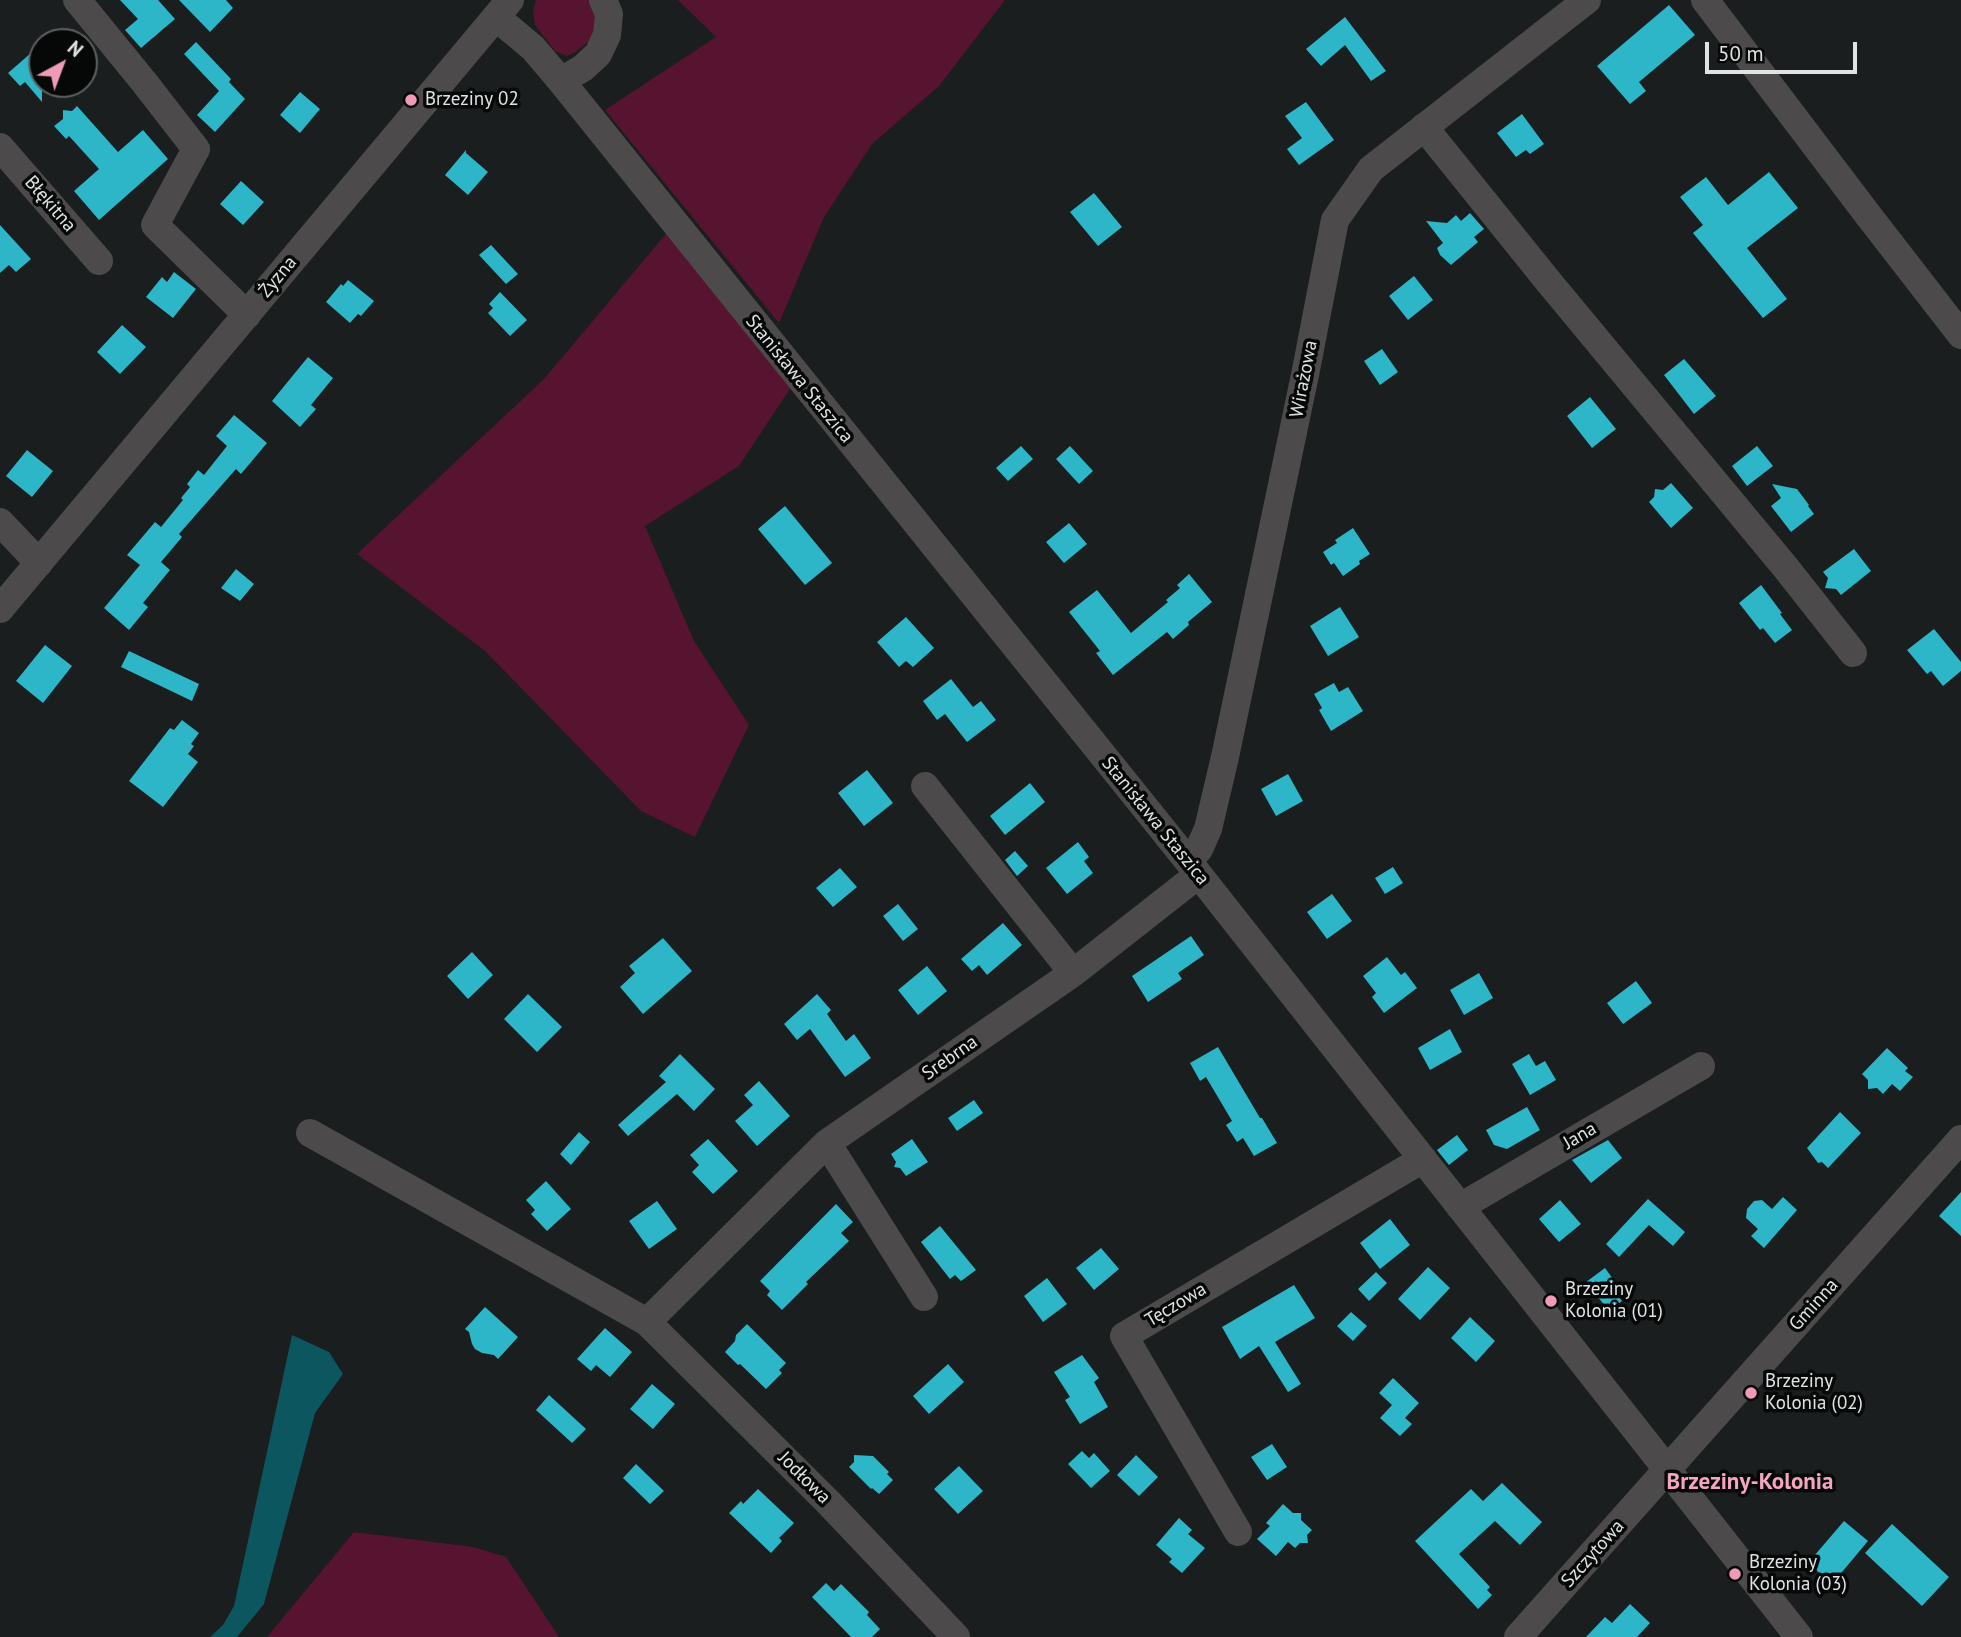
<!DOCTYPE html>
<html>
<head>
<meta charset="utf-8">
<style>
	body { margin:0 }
	#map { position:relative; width:1961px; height:1637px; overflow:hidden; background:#1a1e1f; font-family:"PT Sans",sans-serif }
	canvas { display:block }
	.north { position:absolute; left:28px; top:28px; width:70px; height:70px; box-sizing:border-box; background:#060808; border:2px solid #5d6060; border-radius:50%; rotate:41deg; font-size:19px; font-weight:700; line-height:28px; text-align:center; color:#e0e3e4 }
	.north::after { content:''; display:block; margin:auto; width:24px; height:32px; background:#f09ab7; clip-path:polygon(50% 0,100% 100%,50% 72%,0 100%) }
	.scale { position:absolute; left:1705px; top:42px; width:152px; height:32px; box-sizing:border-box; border:4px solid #e0e3e4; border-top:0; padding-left:9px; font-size:21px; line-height:24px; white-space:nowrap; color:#e0e3e4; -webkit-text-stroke:5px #060808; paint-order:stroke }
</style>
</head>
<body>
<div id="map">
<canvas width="1961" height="1637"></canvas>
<div class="north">N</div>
<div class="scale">50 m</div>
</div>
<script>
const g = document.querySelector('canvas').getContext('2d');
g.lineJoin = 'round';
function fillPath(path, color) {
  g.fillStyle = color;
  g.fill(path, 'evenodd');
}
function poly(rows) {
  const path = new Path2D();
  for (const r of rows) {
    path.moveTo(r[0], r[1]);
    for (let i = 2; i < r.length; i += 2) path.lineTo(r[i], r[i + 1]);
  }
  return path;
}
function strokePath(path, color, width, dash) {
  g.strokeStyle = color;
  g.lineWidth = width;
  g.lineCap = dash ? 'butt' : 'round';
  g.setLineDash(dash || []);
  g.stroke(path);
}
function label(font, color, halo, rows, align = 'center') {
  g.font = font + ' "PT Sans",sans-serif';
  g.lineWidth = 7;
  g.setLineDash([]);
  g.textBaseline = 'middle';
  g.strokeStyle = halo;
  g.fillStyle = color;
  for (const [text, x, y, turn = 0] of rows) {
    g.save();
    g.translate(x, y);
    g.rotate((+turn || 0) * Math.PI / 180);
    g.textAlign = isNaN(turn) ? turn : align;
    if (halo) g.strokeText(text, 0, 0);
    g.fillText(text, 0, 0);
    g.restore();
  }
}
fillPath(poly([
	[536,0,590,0,597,12,596,26,590,40,577,51,567,56,555,51,535,25,533,12],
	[678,0,1005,0,939,86,872,144,824,217,779,323,605,110,716,37],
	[670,229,795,381,739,466,645,526,694,641,749,725,695,837,641,811,485,651,357,554,544,379],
	[354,1532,473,1547,506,1557,559,1637,267,1637]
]), '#561430');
fillPath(poly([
	[292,1335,329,1352,343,1374,315,1413,264,1604,237,1637,210,1637,223,1625,234,1606]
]), '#0c5660');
fillPath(poly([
	[120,0,158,0,175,19,141,48,125,30,138,19],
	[179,0,226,0,233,8,210,32],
	[1669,5,1695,35,1639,82,1646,91,1630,104,1597,66],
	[1345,17,1386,71,1371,81,1345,45,1321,66,1306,49],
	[196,42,231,79,229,82,245,99,215,132,197,115,219,91,184,54],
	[31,53,42,66,42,102,25,82,20,86,8,73],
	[300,92,320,109,300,133,280,115],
	[1306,102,1334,140,1299,165,1287,149,1302,138,1285,116],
	[77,106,118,152,143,130,168,159,99,220,74,191,99,169,69,136,66,139,54,126,63,119,63,110,72,111],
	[1522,114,1544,144,1530,154,1526,150,1516,157,1497,133],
	[466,150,466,153,488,172,468,195,445,175],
	[1769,172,1798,208,1747,248,1787,299,1763,318,1693,233,1703,225,1680,197,1706,177,1728,205],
	[241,181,264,202,243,225,220,204],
	[1094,193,1122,227,1098,246,1070,212],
	[1470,213,1484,229,1474,237,1478,242,1451,265,1440,255,1437,248,1443,243,1426,221,1447,223,1456,215,1461,221],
	[0,225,31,259,16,272,9,265,0,273],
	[491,245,518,274,506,284,479,255],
	[174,272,196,289,173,318,146,297,162,277,167,282],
	[1414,276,1433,300,1408,320,1389,296],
	[348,280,374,301,361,316,358,314,350,323,326,302,341,284,343,286],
	[500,292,527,320,510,336,488,313,493,308,489,304],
	[122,325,146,347,120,374,97,352],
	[1382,349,1398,372,1380,385,1364,361],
	[308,357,333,378,311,405,316,409,300,427,272,401],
	[1684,359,1716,396,1694,414,1664,375],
	[1590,397,1616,429,1592,448,1567,416],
	[234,415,267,443,241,474,236,469,179,534,182,537,161,562,170,570,143,603,148,607,129,630,104,608,140,565,127,555,155,522,161,527,183,500,181,498,190,487,187,484,198,470,204,475,227,446,216,436],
	[1021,446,1033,459,1008,481,996,468],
	[1070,446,1093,471,1079,484,1056,459],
	[1757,446,1773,466,1747,486,1732,466],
	[27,450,53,471,32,497,6,476],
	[1671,483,1693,508,1671,528,1649,502,1654,497,1655,489,1663,490],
	[1772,484,1797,489,1809,505,1808,506,1814,514,1791,532,1771,506,1781,498],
	[785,506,832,563,805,585,758,529],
	[1069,523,1087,544,1064,563,1046,542],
	[1353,528,1370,554,1359,561,1360,564,1343,576,1334,563,1331,565,1323,552,1337,543,1335,540],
	[1854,549,1871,571,1841,595,1836,589,1825,588,1828,578,1823,572],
	[236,569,254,584,240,601,221,588],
	[1189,574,1212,602,1188,622,1189,625,1173,639,1167,632,1113,675,1096,653,1100,651,1069,612,1097,590,1131,633,1168,602,1166,600,1180,588,1177,585],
	[1761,585,1782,613,1780,614,1792,630,1775,643,1763,628,1760,630,1739,603],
	[1340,607,1359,637,1328,656,1310,626],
	[906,617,934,648,913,667,906,661,899,667,877,642],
	[1934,629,1961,662,1961,671,1943,686,1931,671,1927,674,1907,650],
	[45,645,72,666,43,703,16,681],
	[129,651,199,684,192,701,121,667],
	[951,679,973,707,981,701,996,720,967,742,945,714,937,720,923,701],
	[1334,683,1339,692,1348,687,1363,711,1331,731,1319,710,1322,708,1314,694],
	[182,720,199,733,191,744,194,746,188,754,198,762,163,807,129,781,170,728,174,730],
	[867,770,893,803,864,826,838,793],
	[1288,774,1303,801,1276,816,1261,789],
	[1030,783,1045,802,1005,835,990,816],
	[1078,842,1089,857,1084,861,1093,873,1067,894,1046,868],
	[1015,851,1028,866,1017,876,1005,860],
	[1393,867,1403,883,1385,894,1375,878],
	[840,868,857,887,833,907,816,888],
	[1332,894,1352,921,1327,939,1307,912],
	[898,904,918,929,903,941,883,916],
	[1003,923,1022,945,987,975,979,965,972,971,961,959],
	[1191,936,1204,955,1178,973,1182,979,1148,1002,1132,976],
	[663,938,692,971,643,1014,620,987,635,973,629,966],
	[472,952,493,975,468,999,447,976],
	[1387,957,1401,975,1405,972,1417,988,1384,1013,1372,997,1376,993,1363,976],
	[927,966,947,991,918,1015,898,990],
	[1479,973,1493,998,1464,1015,1450,990],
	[1636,981,1652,1003,1623,1024,1607,1003],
	[528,994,562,1027,537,1052,504,1019],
	[817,994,831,1010,827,1014,846,1041,854,1034,871,1058,845,1077,810,1029,797,1040,784,1024],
	[1450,1029,1462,1052,1430,1070,1418,1048],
	[1218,1047,1260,1118,1262,1118,1277,1143,1254,1156,1243,1138,1237,1142,1226,1125,1232,1121,1206,1077,1200,1081,1190,1063],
	[1887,1048,1908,1068,1905,1071,1913,1077,1900,1091,1892,1084,1883,1094,1877,1088,1868,1089,1868,1080,1862,1074],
	[680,1054,715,1089,694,1111,677,1094,628,1136,618,1125,666,1082,659,1076],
	[1529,1054,1536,1066,1545,1061,1556,1080,1530,1095,1512,1064],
	[759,1081,790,1116,757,1146,735,1121,753,1105,744,1095],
	[974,1100,983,1113,957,1131,948,1118],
	[1527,1107,1540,1130,1507,1149,1494,1145,1486,1130],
	[1840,1112,1861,1133,1828,1168,1822,1162,1818,1163,1807,1148],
	[579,1132,590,1142,571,1165,560,1154],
	[1457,1135,1468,1150,1449,1165,1437,1150],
	[708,1139,738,1171,713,1194,692,1172,699,1165,690,1155],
	[912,1139,928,1162,906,1176,900,1168,894,1167,896,1162,891,1154],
	[1608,1140,1622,1158,1591,1183,1572,1160],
	[546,1181,571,1209,547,1231,531,1214,535,1210,526,1200],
	[1961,1192,1961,1236,1939,1216],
	[1783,1197,1797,1210,1764,1248,1751,1236,1758,1229,1746,1218,1747,1209,1754,1201,1762,1200,1772,1209],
	[1648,1199,1685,1232,1673,1246,1649,1225,1619,1257,1606,1244],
	[1560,1200,1581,1224,1559,1242,1539,1219],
	[657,1201,677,1229,649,1249,629,1221],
	[836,1204,853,1222,841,1233,849,1241,806,1282,808,1284,782,1310,767,1295,770,1291,760,1281],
	[1390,1219,1410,1245,1380,1269,1360,1243],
	[940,1226,976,1270,961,1281,955,1275,950,1279,921,1242],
	[1101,1248,1119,1269,1094,1290,1076,1268],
	[1428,1267,1450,1288,1420,1320,1398,1299],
	[1605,1268,1618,1286,1613,1290,1622,1301,1609,1311,1586,1282],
	[1376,1272,1387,1283,1369,1301,1358,1289],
	[1047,1278,1067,1304,1043,1322,1024,1296],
	[1294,1285,1315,1318,1275,1342,1301,1384,1288,1392,1259,1346,1240,1359,1222,1327],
	[485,1307,518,1337,498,1359,494,1355,482,1353,475,1349,472,1344,469,1332,465,1329],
	[1351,1312,1367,1326,1353,1341,1337,1326],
	[1470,1317,1495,1341,1476,1362,1451,1338],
	[747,1324,786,1363,779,1370,782,1373,766,1389,740,1364,738,1365,725,1352,735,1341,736,1335],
	[605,1328,632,1352,610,1377,596,1365,591,1371,577,1359],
	[1082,1355,1099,1378,1094,1382,1108,1407,1080,1424,1065,1400,1070,1397,1054,1372],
	[948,1364,964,1382,929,1414,913,1396],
	[1393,1378,1419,1403,1405,1418,1412,1424,1400,1436,1380,1418,1392,1405,1379,1393],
	[652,1384,675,1404,653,1429,630,1409],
	[549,1395,586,1429,572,1443,536,1410],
	[1272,1444,1287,1467,1267,1480,1251,1457],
	[1082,1451,1089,1458,1094,1453,1110,1471,1091,1488,1068,1464],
	[854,1455,873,1456,889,1472,887,1474,893,1480,879,1494,872,1488,871,1489,849,1467,854,1462],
	[1136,1455,1158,1477,1139,1496,1117,1475],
	[636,1464,664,1491,650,1504,623,1478],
	[959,1466,983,1491,958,1514,934,1489],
	[1502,1483,1542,1522,1520,1545,1495,1521,1459,1554,1490,1587,1487,1590,1492,1595,1478,1609,1415,1541,1471,1489,1483,1501],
	[758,1489,794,1523,779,1538,782,1541,771,1553,729,1513,741,1501,743,1504],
	[1283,1504,1293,1513,1301,1513,1301,1520,1312,1530,1307,1535,1308,1543,1300,1543,1295,1548,1288,1542,1276,1556,1257,1539,1270,1526,1266,1523],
	[1179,1518,1192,1530,1188,1534,1205,1548,1182,1573,1169,1562,1172,1559,1156,1545],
	[1844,1521,1868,1541,1832,1584,1808,1563],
	[1892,1524,1949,1577,1922,1606,1865,1553],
	[826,1583,834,1591,841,1584,869,1612,867,1615,880,1629,872,1637,851,1637,812,1597],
	[1630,1604,1650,1623,1637,1637,1586,1637,1605,1617,1612,1623]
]), '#2db5c8');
strokePath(poly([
	[77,0,144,82,196,149,155,225,247,315],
	[1705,0,1868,215,1961,335],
	[496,17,533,48,561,81,1188,861,1799,1637],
	[561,81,583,68,598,54,607,35,609,14,603,0],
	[1424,127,1548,281,1786,568,1853,653],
	[0,147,99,261],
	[0,522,39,563],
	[0,609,510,0],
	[925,786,1073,973],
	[1188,861,1199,849,1208,829,1225,757,1306,370,1335,220,1371,169,1587,0],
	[310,1133,647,1322,829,1503,956,1637],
	[827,1143,924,1297],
	[1460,1207,1701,1066],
	[647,1322,827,1143,1073,973,1198,875],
	[1238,1532,1124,1336,1423,1159],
	[1518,1637,1961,1139]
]), '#4c4a4b', 28);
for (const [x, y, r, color] of [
	[411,100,7,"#f09ab7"],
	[1551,1301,7,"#f09ab7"],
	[1751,1393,7,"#f09ab7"],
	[1735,1574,7,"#f09ab7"]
]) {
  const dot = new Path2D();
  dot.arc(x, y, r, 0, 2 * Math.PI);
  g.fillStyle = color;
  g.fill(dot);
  strokePath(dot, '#060808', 2.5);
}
label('19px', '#e0e3e4', '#060808', [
	["Brzeziny 02",425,100],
	["Brzeziny",1565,1290],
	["Kolonia (01)",1565,1312],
	["Brzeziny",1765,1382],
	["Kolonia (02)",1765,1404],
	["Brzeziny",1749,1563],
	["Kolonia (03)",1749,1585]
], 'left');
label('19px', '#e0e3e4', '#060808', [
	["Błękitna",50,204,49],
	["Żyzna",278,277,-50],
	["Stanisława Staszica",799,379,51],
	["Wirażowa",1304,379,-79],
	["Stanisława Staszica",1155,821,51],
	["Srebrna",950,1058,-35],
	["Jana",1580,1136,-30],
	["Tęczowa",1176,1305,-31],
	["Gminna",1814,1305,-48],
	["Jodłowa",804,1478,45],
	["Szczytowa",1593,1554,-48]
]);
label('bold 23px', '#f6a5c0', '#060808', [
	["Brzeziny-Kolonia",1750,1482]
]);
</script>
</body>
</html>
